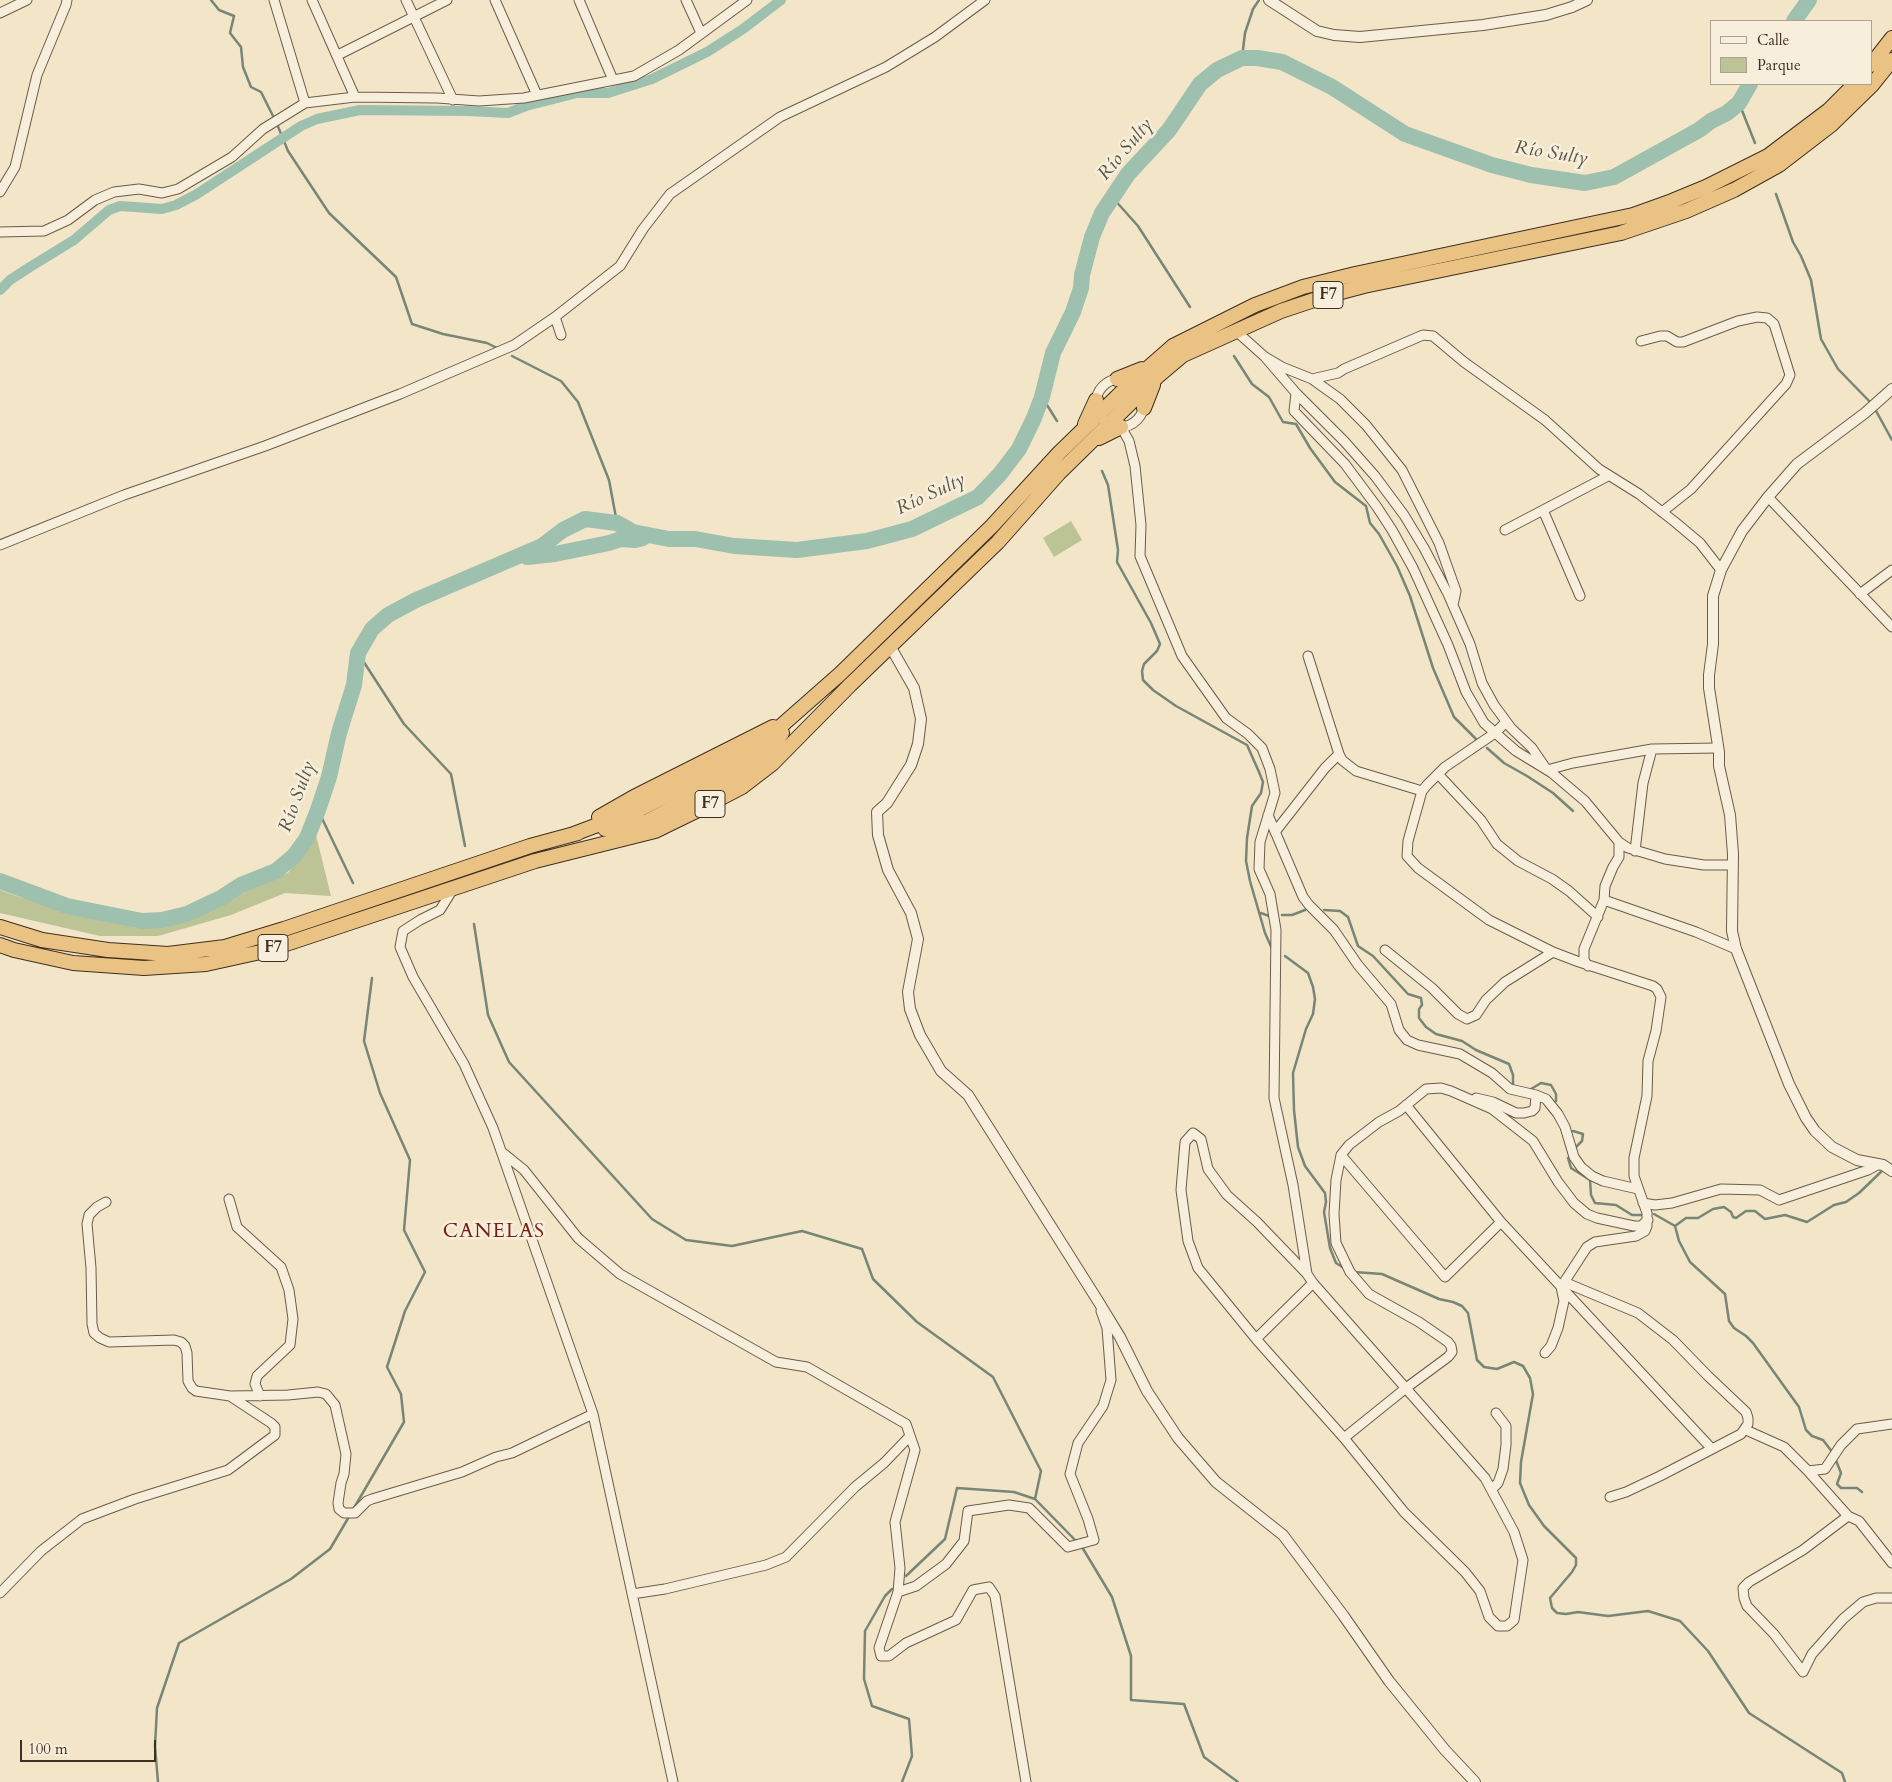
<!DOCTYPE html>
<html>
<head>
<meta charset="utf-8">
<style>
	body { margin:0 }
	#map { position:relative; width:1892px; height:1782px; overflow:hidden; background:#f3e5c8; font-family:Cardo,serif }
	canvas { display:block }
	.legend { position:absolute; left:1710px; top:20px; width:162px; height:65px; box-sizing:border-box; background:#f7eedb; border:1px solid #ada290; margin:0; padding:6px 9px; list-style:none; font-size:15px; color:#3e2f20 }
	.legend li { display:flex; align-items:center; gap:10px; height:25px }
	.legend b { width:25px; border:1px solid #ada290 }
	.scale { position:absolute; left:20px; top:1740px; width:136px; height:22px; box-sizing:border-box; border:2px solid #3e2f20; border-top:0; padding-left:6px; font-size:15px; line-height:18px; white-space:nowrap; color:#3e2f20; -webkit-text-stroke:4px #f7eedb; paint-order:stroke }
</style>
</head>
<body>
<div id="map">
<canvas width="1892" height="1782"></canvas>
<ul class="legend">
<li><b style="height:6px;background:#f7eedb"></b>Calle</li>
<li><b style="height:14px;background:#bcc495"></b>Parque</li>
</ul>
<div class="scale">100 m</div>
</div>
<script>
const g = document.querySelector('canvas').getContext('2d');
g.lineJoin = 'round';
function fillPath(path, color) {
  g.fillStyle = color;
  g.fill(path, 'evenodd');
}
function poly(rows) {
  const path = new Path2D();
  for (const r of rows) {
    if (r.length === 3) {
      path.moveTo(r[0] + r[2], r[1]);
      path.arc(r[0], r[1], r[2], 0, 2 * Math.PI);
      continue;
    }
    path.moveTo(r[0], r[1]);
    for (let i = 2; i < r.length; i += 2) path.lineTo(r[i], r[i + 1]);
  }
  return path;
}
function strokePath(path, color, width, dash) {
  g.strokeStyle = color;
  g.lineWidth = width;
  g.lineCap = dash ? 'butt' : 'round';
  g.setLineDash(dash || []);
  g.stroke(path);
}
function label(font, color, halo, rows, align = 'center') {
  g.font = font + ' Cardo,serif';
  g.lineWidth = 5;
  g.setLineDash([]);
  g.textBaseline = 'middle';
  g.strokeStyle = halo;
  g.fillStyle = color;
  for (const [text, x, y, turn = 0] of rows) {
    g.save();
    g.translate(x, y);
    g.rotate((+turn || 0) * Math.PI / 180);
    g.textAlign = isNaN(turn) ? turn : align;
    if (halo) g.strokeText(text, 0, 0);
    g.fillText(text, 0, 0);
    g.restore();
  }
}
fillPath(poly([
	[1071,521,1082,540,1054,557,1043,538],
	[316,835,331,896,285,893,231,915,158,936,100,936,0,913,0,890,19,897,136,928,174,925,227,903,255,886,288,873]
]), '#bcc495');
strokePath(poly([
	[211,0,219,10,234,16,230,33,241,47,243,67,251,87,261,92,274,118],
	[1242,58,1245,33,1253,9,1259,0],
	[1739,103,1755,143],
	[277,124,288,151,329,213,396,277,412,324,443,334,487,343,499,349],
	[1776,194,1793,242,1801,256,1811,280,1821,339,1838,369,1872,404],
	[1113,198,1138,226,1190,307],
	[512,356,561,381,578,402,609,480,617,523],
	[1234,356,1252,384,1269,397,1283,422,1296,424,1310,448,1335,482,1366,506,1370,523,1379,534,1397,566,1410,596,1433,668,1454,717,1477,740],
	[1042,397,1057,421],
	[1875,409,1892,440],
	[1102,471,1108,485,1118,550,1117,562,1151,623,1160,644,1157,651,1144,664,1142,671,1143,680,1153,690,1176,706,1247,745,1259,772,1263,782,1261,793,1252,806,1247,838,1246,861,1250,881,1265,933,1273,951],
	[358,653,404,724,451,774,465,846],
	[1487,748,1504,763,1527,776,1553,793,1573,811],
	[318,810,353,883],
	[1324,910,1340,911,1348,917,1358,946,1373,956,1408,994,1421,998,1422,1005,1419,1009,1419,1018,1426,1027,1436,1034,1462,1041,1476,1050,1509,1064,1513,1075,1513,1086],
	[1261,913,1269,916],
	[1282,915,1292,915,1305,910],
	[474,924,488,1015,509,1062,652,1219,686,1240,732,1246,802,1231,862,1249,873,1279,917,1322,993,1377,1041,1471,1035,1499,1014,1492,957,1488,945,1539,906,1576],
	[1285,956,1308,973,1313,987,1315,999,1313,1014,1306,1029,1293,1073,1294,1110,1298,1147,1305,1166,1325,1193,1326,1202,1324,1212,1330,1248,1336,1263,1344,1268],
	[1531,1089,1541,1083,1551,1085,1556,1094,1556,1101],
	[1555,1117,1563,1131],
	[1573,1131,1583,1134,1582,1141,1574,1149],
	[1568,1158,1571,1168,1590,1180,1591,1195,1595,1203,1616,1205,1632,1215,1642,1215],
	[1654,1214,1675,1226,1686,1218,1698,1218,1713,1209,1724,1207,1731,1212,1733,1217,1736,1218,1746,1211,1755,1211,1765,1219,1785,1215,1807,1222,1834,1205,1846,1202,1859,1193,1884,1169],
	[1675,1226,1679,1241,1690,1262,1725,1294,1729,1321,1734,1328,1746,1336,1753,1343,1799,1407,1806,1430,1812,1436,1823,1440,1833,1453],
	[1354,1272,1382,1274,1439,1299,1453,1302,1462,1306,1468,1313,1477,1360,1484,1367,1497,1369,1514,1362,1523,1366,1530,1378,1533,1394,1521,1462,1520,1483,1529,1505,1544,1526,1576,1558,1576,1565,1572,1572,1550,1598,1552,1608,1557,1613,1566,1614,1578,1612,1608,1616,1648,1611,1680,1621,1708,1651,1749,1713,1842,1773,1845,1782],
	[1835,1458,1841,1473,1837,1484,1841,1488,1857,1488,1862,1492],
	[1035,1499,1078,1543],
	[354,1508,404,1422,401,1394,387,1367,405,1311,425,1272,404,1230,410,1160,380,1093,364,1041,372,978],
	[1082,1547,1112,1597,1131,1656,1131,1700,1184,1704,1204,1757,1238,1782],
	[892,1589,885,1596,865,1631,864,1679,872,1706,909,1719,912,1756,902,1782],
	[158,1782,155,1746,157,1708,179,1643,291,1579,330,1549,350,1515]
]), '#778676', 2.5);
strokePath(poly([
	[0,290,10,280,30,267,74,240,109,210,120,206,162,209,176,205,197,194,301,126,317,119,360,110,468,111,508,113,526,106,577,93,608,93,652,79,707,52,743,29,781,0]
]), '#9dc0af', 10);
strokePath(poly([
	[1794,21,1809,0],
	[527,557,555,554,609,543,621,539,635,540,643,538],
	[0,881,67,906,142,921,162,920,187,914,221,898,241,885,276,871,294,856,307,838,318,810,329,777,339,733,354,685,358,653,372,629,388,615,416,600,542,546,563,530,585,519,617,523,633,532,669,539,695,539,734,546,797,550,867,541,912,529,978,497,1000,474,1019,449,1034,418,1042,397,1053,353,1073,312,1081,288,1082,275,1092,237,1102,213,1128,174,1169,130,1200,84,1217,70,1242,58,1257,58,1282,62,1332,87,1405,134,1492,165,1531,175,1585,183,1614,177,1699,130,1711,121,1727,113,1739,103,1750,84]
]), '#9dc0af', 16);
const minor = poly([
	[274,0,305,103],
	[312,0,355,97],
	[406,0,453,100],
	[495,0,537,95],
	[579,0,613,80],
	[686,0,701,33],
	[0,13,27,0],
	[338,55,447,0],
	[0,192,15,167,37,75,66,5,67,0],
	[0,232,44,231,68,220,95,200,114,192,139,189,162,193,178,189,232,157,263,129,305,103,355,97,437,98,479,101,524,98,634,76,679,50,747,0],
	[555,317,561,335],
	[1236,331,1265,357,1282,367,1312,379,1340,399,1366,425,1402,470,1439,543,1456,591,1453,605],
	[1641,341,1660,336,1667,336,1677,342,1683,342,1738,321,1757,317,1767,318,1774,324,1790,375,1786,384,1691,489,1662,512],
	[1265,357,1296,393,1344,441,1375,476,1404,515,1424,548,1448,594,1470,644,1482,683,1494,705,1511,728,1532,748,1547,770,1573,763,1652,749,1718,748],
	[1120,403,24],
	[1312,379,1338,373,1344,369,1423,335,1433,336,1464,362,1545,420,1599,469,1639,494,1675,522,1700,543,1721,570],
	[1296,393,1294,411,1345,464,1377,507,1392,530,1413,568,1448,645,1466,692,1484,723,1516,751,1552,773,1585,801,1619,842,1628,848,1665,859,1704,865,1732,865],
	[1121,427,1129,441,1135,466,1141,525,1140,556,1182,656,1226,718,1248,734,1262,748,1270,769,1275,793,1260,842,1259,869,1270,894,1276,930,1274,1098,1293,1185,1307,1274],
	[1768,497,1892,627],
	[1543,510,1580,596],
	[1505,530,1608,476],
	[0,545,124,495,265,446,400,394,514,345,555,317,620,266,643,229,670,194,780,117,886,67,935,37,985,0],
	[1860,594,1892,570],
	[1308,656,1339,754,1342,760,1356,771,1422,791],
	[1506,722,1495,733,1445,767,1427,785,1422,791,1408,841,1407,856,1418,868,1489,920,1553,952,1579,962,1653,986,1657,989,1661,997,1656,1031,1648,1061,1647,1096,1634,1158,1634,1176,1647,1213,1647,1226,1645,1231,1636,1236,1595,1242,1587,1247,1561,1287,1564,1301,1558,1328,1551,1346,1545,1353],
	[1438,774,1481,820,1497,844,1518,861,1552,879,1569,891,1598,917],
	[1268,815,1303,897,1309,905,1334,930,1358,965,1391,1004,1399,1030,1407,1040,1418,1045,1460,1054,1492,1073,1510,1089,1536,1095,1546,1099,1558,1114,1565,1127,1574,1157,1581,1167,1592,1176,1603,1181,1638,1189],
	[1275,832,1325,768,1339,754],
	[1635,851,1643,783,1652,749],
	[453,889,440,910,420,920,403,931,400,947,413,977,464,1064,493,1128,593,1414,673,1782],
	[1604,900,1696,932,1736,949],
	[1385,950,1432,988,1458,1014,1467,1019,1476,1015,1486,1000,1505,982,1553,952],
	[1588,966,1584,960,1584,949,1604,900,1605,886,1613,867,1619,857,1619,842],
	[1476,1098,1493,1102,1516,1113,1524,1113,1532,1111,1535,1108,1536,1095],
	[1406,1105,1501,1222,1712,1449],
	[1193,1133,1201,1139,1208,1169,1227,1195,1257,1222,1307,1274,1313,1283,1485,1478,1514,1532,1523,1560,1514,1620,1507,1626,1498,1626,1489,1617,1480,1591,1465,1572,1404,1512,1344,1438,1256,1339,1198,1268,1188,1241,1181,1190,1185,1142,1193,1133],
	[503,1153,524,1170,578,1238,620,1274,776,1362,807,1367,906,1424,915,1450,895,1522,900,1568,898,1592,879,1648,881,1656,889,1656,906,1643,956,1620,973,1590,989,1587,995,1596,1026,1782],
	[1341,1155,1445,1277,1501,1222],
	[229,1199,237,1227,281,1267,289,1290,293,1319,290,1345,257,1376,255,1384,260,1396],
	[106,1202,97,1207,89,1215,87,1224,91,1268,92,1324,94,1333,100,1338,109,1342,174,1340,181,1342,185,1346,187,1353,188,1381,192,1388,196,1391,230,1396,288,1395,318,1392,326,1394,335,1405,346,1454,344,1474,341,1483,338,1503,339,1509,344,1513,355,1513,367,1501,372,1499,462,1472,496,1457,512,1453,593,1414],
	[1643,1203,1655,1205,1672,1203,1721,1189,1760,1190,1779,1200,1868,1170,1879,1164],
	[1564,1282,1638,1313,1673,1340,1708,1376,1746,1412,1748,1418,1748,1424,1741,1434,1660,1476,1626,1492,1610,1497],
	[1256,1339,1313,1283],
	[1746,1430,1784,1447,1808,1471,1825,1469,1841,1445,1857,1429,1892,1424],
	[1344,1438,1406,1388,1448,1357,1452,1352,1451,1346,1448,1342,1419,1322,1369,1294,1350,1272,1336,1243,1334,1214,1336,1180,1341,1155,1349,1145,1379,1122,1399,1111,1426,1089,1441,1088,1451,1091,1492,1109,1533,1141,1558,1182,1574,1203,1587,1214,1597,1218,1634,1226,1641,1226,1648,1220],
	[1808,1471,1848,1516],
	[1492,1489,1498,1483,1503,1469,1506,1445,1506,1426,1496,1413],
	[1892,1563,1859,1521,1848,1516,1803,1550,1749,1582,1743,1588,1744,1598,1747,1606,1774,1634,1803,1672,1812,1654,1843,1619,1863,1602,1876,1598,1892,1598],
	[898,1592,916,1586,946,1564,964,1541,968,1511,1009,1505,1029,1508,1068,1547,1094,1540,1088,1519,1070,1474,1078,1443,1103,1406,1111,1380,1107,1328,1101,1311],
	[0,1593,41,1551,82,1519,135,1499,228,1470,275,1435,275,1427,271,1423,230,1396],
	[632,1594,665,1589,766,1565,786,1557,855,1487,884,1463,910,1436]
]);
const tertiary = poly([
	[1269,0,1317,31,1334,35,1360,37,1483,25,1546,15,1572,7,1587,0],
	[1892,389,1865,413,1797,464,1768,497,1742,531,1721,570,1713,596,1713,644,1709,675,1709,688,1719,752,1719,766,1730,815,1733,854,1732,931,1736,949,1789,1084,1806,1118,1815,1131,1832,1147,1857,1160,1883,1165,1892,1171],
	[890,646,914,688,921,719,918,744,911,765,887,803,877,812,878,835,888,870,911,913,918,939,908,992,910,1009,920,1035,941,1071,968,1095,1098,1301,1120,1337,1147,1391,1178,1438,1216,1482,1283,1535,1343,1615,1389,1681,1445,1750,1475,1782]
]);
const trunk = poly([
	[1871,65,1892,38],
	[1117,379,1142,369],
	[1144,408,1153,385],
	[1085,424,1096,400],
	[1099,438,1121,427],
	[599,817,634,797,773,727],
	[605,829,646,822,738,774,767,753,782,733],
	[571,835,640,809,732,762,756,748,840,674,992,526,1059,453,1132,382,1173,346,1255,305,1303,287,1355,274,1633,215,1672,201,1706,187,1768,156,1829,110,1855,84],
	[0,927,42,940,108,950,168,954,225,947,284,929,530,846,578,833],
	[0,945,14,950,73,963,144,968,206,964,265,951,535,861,655,831,696,811,742,787,772,764,850,685,998,542,1059,473,1157,377,1183,355,1281,311,1326,296,1364,286,1621,233,1686,211,1734,190,1779,165,1831,125,1872,85,1892,60]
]);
strokePath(minor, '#6b5c4a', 11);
strokePath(tertiary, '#6b5c4a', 12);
strokePath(trunk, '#3e2f20', 16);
strokePath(minor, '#f7eedb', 9);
strokePath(tertiary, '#f7eedb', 10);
strokePath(trunk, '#eac284', 14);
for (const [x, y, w] of [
	[1328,295,30],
	[710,804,30],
	[273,948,30]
]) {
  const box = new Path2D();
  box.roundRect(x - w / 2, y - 13.5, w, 27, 4);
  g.fillStyle = '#f7eedb';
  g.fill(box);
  strokePath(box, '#3e2f20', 1);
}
label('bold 16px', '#3e2f20', null, [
	["F7",1328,295],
	["F7",710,804],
	["F7",273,948]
]);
label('italic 19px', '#565344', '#f7eedb', [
	["Río Sulty",1126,150,-50],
	["Río Sulty",1551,154,9],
	["Río Sulty",931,495,-25],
	["Río Sulty",298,797,-70]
]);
g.letterSpacing = '1px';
label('20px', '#7a1f14', '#f7eedb', [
	["CANELAS",494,1232]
]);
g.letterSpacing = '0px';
</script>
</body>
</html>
